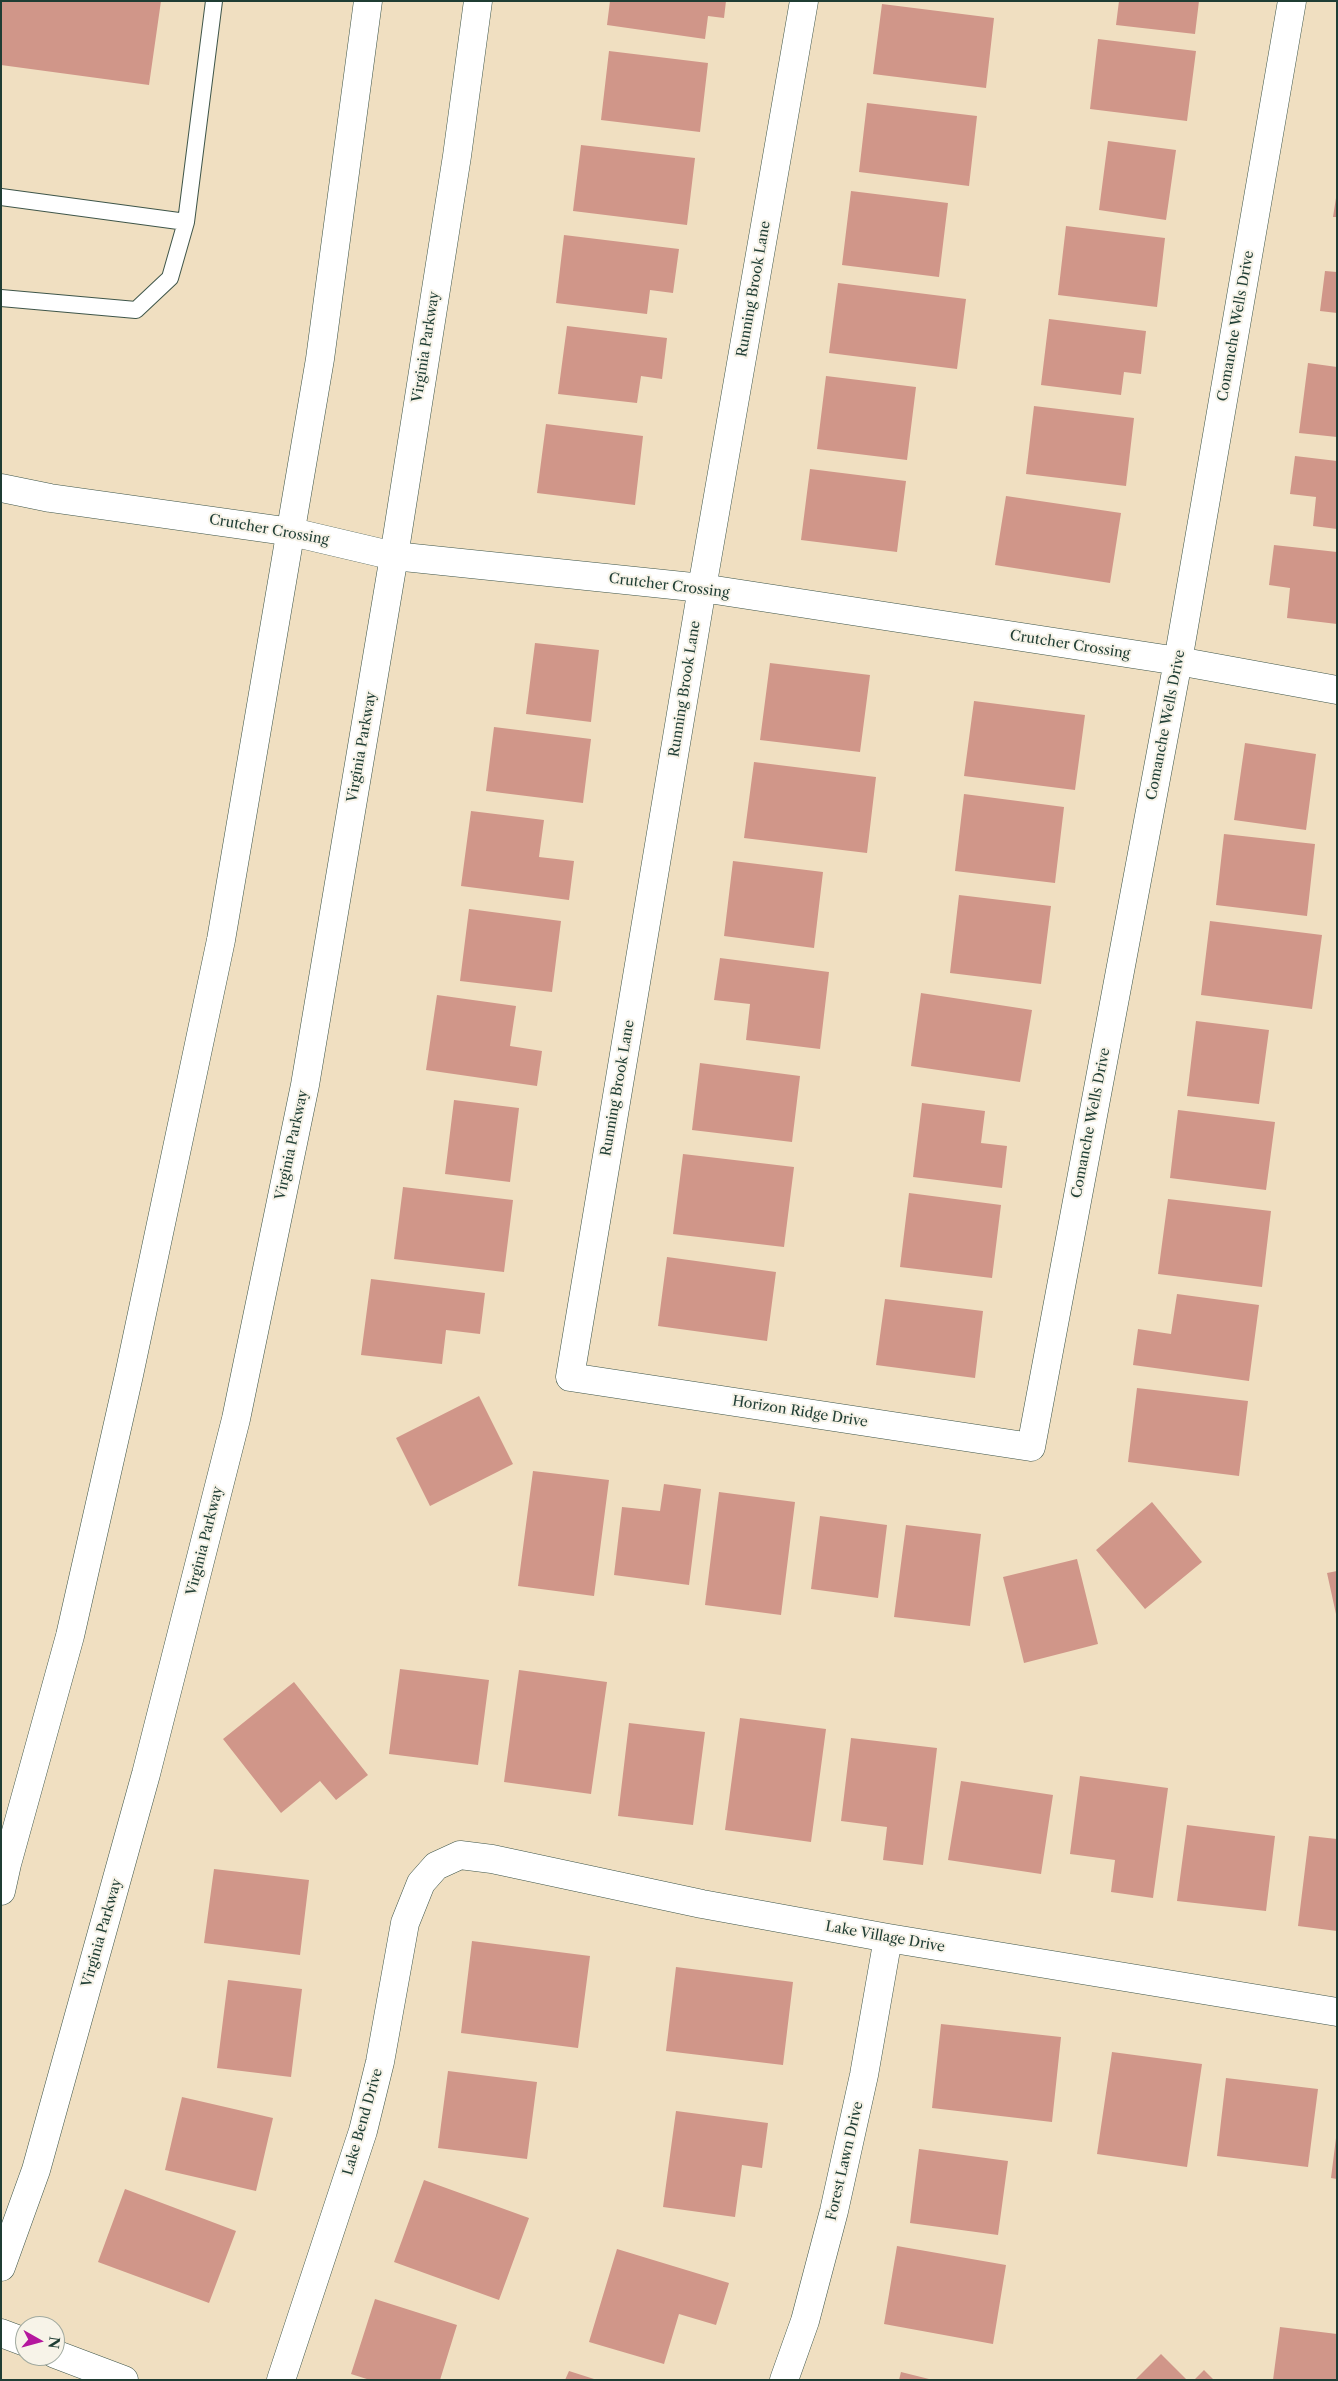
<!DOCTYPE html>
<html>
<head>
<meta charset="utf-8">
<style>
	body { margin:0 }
	#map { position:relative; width:1338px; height:2381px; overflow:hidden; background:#f0dfc1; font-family:"Libre Caslon Text",serif }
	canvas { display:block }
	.frame { position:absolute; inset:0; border:2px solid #1f3d34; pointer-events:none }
	.north { position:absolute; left:15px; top:2316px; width:50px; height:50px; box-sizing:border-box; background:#f7f3e8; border:1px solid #a1aaa0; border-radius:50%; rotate:97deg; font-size:14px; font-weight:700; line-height:20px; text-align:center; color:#1f3d34 }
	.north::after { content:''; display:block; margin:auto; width:18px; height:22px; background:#b5179e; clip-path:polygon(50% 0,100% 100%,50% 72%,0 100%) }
</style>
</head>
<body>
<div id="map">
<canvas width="1338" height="2381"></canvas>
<div class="frame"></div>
<div class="north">N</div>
</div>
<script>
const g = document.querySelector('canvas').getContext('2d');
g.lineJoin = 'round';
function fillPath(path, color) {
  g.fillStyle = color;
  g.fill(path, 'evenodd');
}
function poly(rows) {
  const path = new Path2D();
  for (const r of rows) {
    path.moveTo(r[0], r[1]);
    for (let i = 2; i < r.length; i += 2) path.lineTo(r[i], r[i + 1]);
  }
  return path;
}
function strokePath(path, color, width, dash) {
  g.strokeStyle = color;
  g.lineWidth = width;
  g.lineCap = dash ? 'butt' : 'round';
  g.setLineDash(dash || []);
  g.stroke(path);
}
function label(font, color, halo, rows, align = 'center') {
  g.font = font + ' "Libre Caslon Text",serif';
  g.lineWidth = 4;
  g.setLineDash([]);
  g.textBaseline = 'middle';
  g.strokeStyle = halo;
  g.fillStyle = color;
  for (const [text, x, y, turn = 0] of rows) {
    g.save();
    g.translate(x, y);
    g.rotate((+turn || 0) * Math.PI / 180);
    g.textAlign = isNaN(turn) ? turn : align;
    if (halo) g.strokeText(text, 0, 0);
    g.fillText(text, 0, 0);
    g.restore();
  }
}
fillPath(poly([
	[1,1,161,1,149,85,1,65],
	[610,1,726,1,724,18,708,16,705,39,607,25],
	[1119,1,1199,1,1195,34,1116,25],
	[882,4,994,18,986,88,873,74],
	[1098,39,1196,51,1187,121,1090,109],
	[609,51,708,63,700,132,601,120],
	[867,103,977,116,969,186,859,172],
	[1108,141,1176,150,1166,220,1099,210],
	[581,145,695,158,687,225,573,211],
	[851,191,948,203,939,277,842,265],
	[1336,198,1337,198,1337,217,1333,217],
	[1066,226,1165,238,1157,307,1058,295],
	[564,235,679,249,673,293,650,290,647,314,556,303],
	[1325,271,1337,272,1337,313,1320,311],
	[838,283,966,299,957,369,829,353],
	[1049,319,1146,331,1141,374,1124,372,1121,395,1041,385],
	[567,326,667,338,662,379,641,376,637,403,558,394],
	[1308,363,1337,367,1337,437,1299,433],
	[826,376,916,387,907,460,817,449],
	[1034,406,1134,418,1126,486,1026,474],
	[546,424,643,436,635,505,537,493],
	[1295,456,1337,461,1337,529,1313,526,1316,497,1290,494],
	[810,469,906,481,897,552,801,540],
	[1006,496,1121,513,1110,583,995,565],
	[1274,545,1337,552,1337,624,1287,618,1290,588,1269,585],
	[535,643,599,650,591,722,526,714],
	[770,663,870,675,860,752,760,740],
	[974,701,1085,715,1075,790,964,776],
	[494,727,591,739,583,803,486,791],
	[1245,743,1316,754,1306,830,1234,820],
	[754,762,876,777,867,853,744,838],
	[964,794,1064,807,1055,883,955,871],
	[471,811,544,820,539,857,574,861,569,900,461,886],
	[1224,834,1315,844,1307,916,1216,905],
	[733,861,823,872,814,948,724,936],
	[959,895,1051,906,1041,984,950,973],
	[469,909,561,921,552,992,460,981],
	[1210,921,1322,935,1312,1009,1201,995],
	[720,958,829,972,820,1049,746,1040,750,1004,714,1000],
	[921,993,1032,1010,1020,1082,911,1066],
	[437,995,516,1006,510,1046,542,1051,537,1086,426,1070],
	[1196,1021,1269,1030,1259,1104,1187,1096],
	[700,1063,800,1076,792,1142,692,1130],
	[454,1100,519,1108,510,1182,445,1174],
	[922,1103,985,1111,981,1143,1007,1146,1002,1188,913,1177],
	[1178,1110,1275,1122,1266,1190,1170,1178],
	[683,1154,794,1167,784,1247,673,1234],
	[403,1187,513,1200,504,1272,394,1259],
	[909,1193,1001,1205,992,1278,900,1267],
	[1168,1199,1271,1211,1262,1287,1158,1274],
	[667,1257,776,1272,767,1341,658,1326],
	[371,1279,485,1293,480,1334,446,1330,442,1364,361,1355],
	[1177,1294,1259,1305,1249,1381,1133,1365,1138,1329,1171,1334],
	[885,1299,983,1311,975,1378,876,1365],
	[1137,1388,1248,1401,1239,1476,1128,1462],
	[479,1396,513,1464,430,1506,396,1438],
	[533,1471,609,1480,594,1596,518,1586],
	[664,1484,701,1489,689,1585,614,1575,622,1507,660,1511],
	[719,1492,795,1502,781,1615,705,1605],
	[1152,1502,1202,1562,1145,1609,1096,1550],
	[820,1516,887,1525,878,1598,811,1589],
	[906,1525,981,1534,970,1626,894,1617],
	[1077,1559,1098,1644,1024,1663,1003,1577],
	[1337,1571,1337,1614,1336,1614,1327,1573],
	[400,1669,489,1680,478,1765,389,1754],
	[519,1670,607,1682,591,1794,504,1782],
	[294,1682,368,1775,336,1800,320,1781,281,1813,223,1739],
	[740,1718,826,1729,811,1842,725,1830],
	[629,1723,705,1732,693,1825,618,1816],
	[851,1738,937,1748,923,1865,883,1860,887,1827,841,1821],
	[1080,1776,1168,1788,1153,1898,1111,1892,1115,1860,1070,1854],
	[961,1781,1053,1795,1041,1874,948,1860],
	[1187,1825,1275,1836,1266,1911,1177,1901],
	[1309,1836,1337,1839,1337,1931,1298,1926],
	[214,1869,309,1880,300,1955,204,1943],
	[472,1941,590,1956,578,2048,461,2033],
	[676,1967,793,1982,783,2065,666,2051],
	[228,1980,302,1989,291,2077,217,2068],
	[941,2024,1061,2037,1052,2122,932,2108],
	[1112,2052,1202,2064,1187,2167,1097,2154],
	[448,2071,537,2082,527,2159,438,2148],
	[1226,2078,1318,2089,1308,2167,1217,2156],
	[182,2097,273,2118,256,2191,165,2170],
	[676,2111,768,2123,762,2168,742,2165,735,2217,663,2207],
	[1336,2138,1337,2138,1337,2179,1331,2178],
	[919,2149,1008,2161,998,2235,910,2223],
	[424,2180,529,2218,499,2300,394,2262],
	[125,2189,236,2231,209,2303,98,2262],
	[897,2246,1006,2265,993,2344,884,2324],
	[617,2249,729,2283,716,2325,679,2314,664,2364,589,2342],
	[375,2299,457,2325,440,2380,370,2380,351,2374],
	[1280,2327,1337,2334,1337,2380,1273,2380],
	[1161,2354,1187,2380,1135,2380],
	[1204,2370,1214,2380,1194,2380],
	[569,2371,594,2379,594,2380,565,2380],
	[901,2372,929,2379,929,2380,899,2380]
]), '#d09689');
const service = poly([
	[1,197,186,222],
	[1,298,136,310,170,278,186,222,214,1]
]);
const minor = poly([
	[804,1,702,588,570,1377,1031,1447,1178,661,1292,1],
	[1,488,50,498,292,532,394,556,702,588,1178,661,1337,690],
	[1,2333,25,2342],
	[55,2354,124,2380],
	[281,2380,363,2131,380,2062,405,1923,421,1883,436,1866,460,1855,492,1859,702,1904,888,1938,1337,2012],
	[784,2380,805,2321,834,2211,864,2075,888,1938]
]);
const secondary = poly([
	[1,1891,7,1864,70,1636,129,1375,221,940,320,359,368,1],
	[1,2267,36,2170,146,1774,236,1419,305,1085,394,556,457,156,478,1]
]);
strokePath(service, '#3e5549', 18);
strokePath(minor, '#3e5549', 29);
strokePath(secondary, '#3e5549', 29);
strokePath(service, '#fff', 16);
strokePath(minor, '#fff', 28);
strokePath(secondary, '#fff', 28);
label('14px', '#1f3d34', '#f7f3e8', [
	["Running Brook Lane",754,289,-80],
	["Comanche Wells Drive",1236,326,-80],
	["Virginia Parkway",426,347,-81],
	["Crutcher Crossing",269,530,10],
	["Crutcher Crossing",669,586,7],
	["Crutcher Crossing",1070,645,9],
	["Running Brook Lane",685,689,-81],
	["Comanche Wells Drive",1166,725,-79],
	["Virginia Parkway",362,747,-80],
	["Running Brook Lane",618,1088,-80],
	["Comanche Wells Drive",1091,1123,-79],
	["Virginia Parkway",292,1145,-78],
	["Horizon Ridge Drive",800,1412,9],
	["Virginia Parkway",205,1541,-76],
	["Virginia Parkway",102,1933,-74],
	["Lake Village Drive",885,1937,10],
	["Lake Bend Drive",363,2122,-74],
	["Forest Lawn Drive",845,2161,-77]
]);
</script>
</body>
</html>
